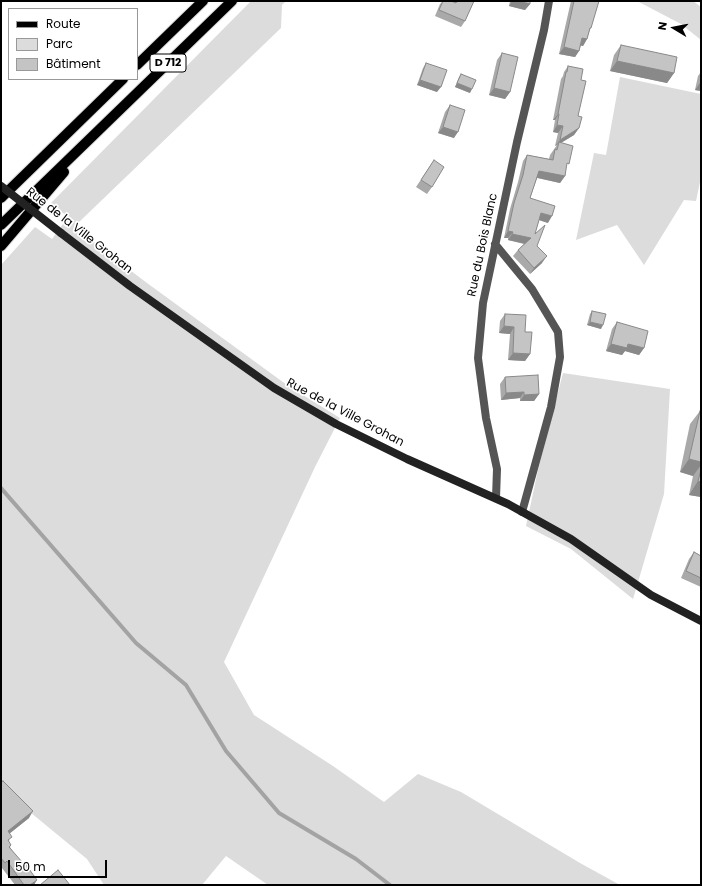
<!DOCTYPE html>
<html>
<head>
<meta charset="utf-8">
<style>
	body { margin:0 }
	#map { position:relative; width:702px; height:886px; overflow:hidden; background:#fff; font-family:Poppins,sans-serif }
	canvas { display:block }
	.frame { position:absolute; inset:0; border:2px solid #000; pointer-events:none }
	.legend { position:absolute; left:8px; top:8px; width:130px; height:72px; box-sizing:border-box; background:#fff; border:1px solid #999; margin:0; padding:5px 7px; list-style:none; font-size:12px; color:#000 }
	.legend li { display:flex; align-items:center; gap:8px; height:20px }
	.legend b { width:20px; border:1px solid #999 }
	.north { position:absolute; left:654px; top:8px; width:40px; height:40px; -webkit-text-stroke:3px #fff; paint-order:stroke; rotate:280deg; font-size:11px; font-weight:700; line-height:16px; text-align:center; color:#000 }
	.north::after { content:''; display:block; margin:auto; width:14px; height:18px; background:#000; clip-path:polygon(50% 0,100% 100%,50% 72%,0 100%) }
	.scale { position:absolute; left:8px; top:860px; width:99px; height:18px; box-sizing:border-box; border:2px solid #000; border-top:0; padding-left:5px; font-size:12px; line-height:14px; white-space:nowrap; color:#000; -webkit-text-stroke:3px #fff; paint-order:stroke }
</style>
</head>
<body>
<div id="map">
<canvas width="702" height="886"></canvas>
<div class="frame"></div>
<ul class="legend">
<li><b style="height:5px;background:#000"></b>Route</li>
<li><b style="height:11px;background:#dcdcdc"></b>Parc</li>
<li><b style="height:11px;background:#c4c4c4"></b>Bâtiment</li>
</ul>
<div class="north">N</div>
<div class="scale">50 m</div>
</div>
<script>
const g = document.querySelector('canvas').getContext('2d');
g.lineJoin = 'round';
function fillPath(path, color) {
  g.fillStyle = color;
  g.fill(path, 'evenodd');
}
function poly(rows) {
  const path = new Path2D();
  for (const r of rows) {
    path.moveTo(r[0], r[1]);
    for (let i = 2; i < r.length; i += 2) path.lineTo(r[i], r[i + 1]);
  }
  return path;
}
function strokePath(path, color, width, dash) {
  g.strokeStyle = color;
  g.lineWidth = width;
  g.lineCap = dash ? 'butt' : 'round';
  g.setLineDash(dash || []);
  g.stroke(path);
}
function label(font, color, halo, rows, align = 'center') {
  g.font = font + ' Poppins,sans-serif';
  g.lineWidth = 3.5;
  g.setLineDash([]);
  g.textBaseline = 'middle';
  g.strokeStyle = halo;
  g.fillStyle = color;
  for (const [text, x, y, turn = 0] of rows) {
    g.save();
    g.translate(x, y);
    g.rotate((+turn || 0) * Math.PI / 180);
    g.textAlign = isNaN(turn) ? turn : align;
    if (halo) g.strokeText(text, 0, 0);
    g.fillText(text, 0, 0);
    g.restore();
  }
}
fillPath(poly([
	[251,1,286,1,282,5,281,28,77,224,98,246,147,283,287,385,340,418,315,467,224,662,254,715,333,766,384,802,418,774,461,792,580,863,620,885,268,885,226,856,202,885,104,885,87,859,19,803,1,784,1,265,35,227,52,239,68,217,51,203],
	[637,1,693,1,701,7,701,40,681,24],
	[620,77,701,94,701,177,696,201,684,200,644,265,617,225,576,240,594,153,606,155],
	[563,373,670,389,664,494,633,599,571,549,526,526,538,470]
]), '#dcdcdc');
strokePath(poly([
	[1,488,136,643,186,685,226,751,279,813,356,859,390,885]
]), '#a3a3a3', 4);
const primary = poly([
	[137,65,203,1],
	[1,198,123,79],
	[1,225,232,1],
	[1,246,64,172]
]);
strokePath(primary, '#dbdbdb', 12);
strokePath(poly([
	[495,244,532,289,558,332,560,357,551,407,522,512],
	[496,498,497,469,486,418,478,358,483,303,517,142,544,30,549,1]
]), '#555', 8);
strokePath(poly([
	[61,233,130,286,274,388,336,424,407,459,508,504,571,539,651,595,701,621]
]), '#222', 8);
strokePath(primary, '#000', 10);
strokePath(poly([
	[1,186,61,233]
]), '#222', 8);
fillPath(poly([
	[443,1,451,1,455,3,455,1,474,1,465,21,461,27,435,16,440,4],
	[510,1,530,1,530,4,525,10,509,6],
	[571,1,599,1,587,39,583,46,581,45,579,51,575,57,559,54],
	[621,45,674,73,667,83,610,71,614,55],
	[502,53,510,92,505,99,489,95,497,60],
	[426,63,437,92,417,85,423,68],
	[568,66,581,80,578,116,579,128,574,135,561,143,566,168,565,176,560,183,537,178,530,198,548,223,539,220,535,234,537,246,542,263,530,274,513,256,518,250,524,244,508,240,508,238,504,238,510,209,518,182,523,161,527,155,549,159,550,155,557,145,555,146,558,133,553,132,555,120,553,120,561,79,563,76,564,72],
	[701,72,701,91,695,90,698,76],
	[461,74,470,93,455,87,459,77],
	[450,105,454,138,438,133,445,112],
	[434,160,432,187,427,194,416,187],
	[592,311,601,329,587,325,590,314],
	[505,314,525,332,530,354,525,361,508,360,510,334,499,333,500,321],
	[617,322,644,348,639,355,625,351,622,355,606,351,612,329],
	[505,377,539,394,534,401,520,401,520,398,501,400,500,384],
	[700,411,701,411,701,497,689,495,693,476,680,472,690,424],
	[694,552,701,556,701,587,681,578,689,559],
	[1,782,29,818,10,833,9,842,11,845,10,847,34,885,15,885,2,868,1,869]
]), '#a9a9a9');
fillPath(poly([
	[512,1,519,1,530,4,525,10,509,6],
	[582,38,587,39,583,46,578,45],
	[564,47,579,51,575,57,559,54],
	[617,61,674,73,667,83,610,71],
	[420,80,441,87,437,92,417,85],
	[457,83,472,89,470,93,455,87],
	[700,83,701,83,701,91,695,90],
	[494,88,510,92,505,99,489,95],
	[558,114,559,114,555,120,553,120],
	[557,125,563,126,558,133,553,132],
	[443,127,458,132,454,138,438,133],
	[579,128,574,135,559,144,559,142,557,145,555,146,560,140],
	[539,171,565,176,560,183,534,177],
	[541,213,552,216,548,223,536,219],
	[508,231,513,232,508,238,504,238],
	[512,234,531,238,526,244,508,240],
	[547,256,542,263,530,274,534,268],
	[590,322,603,325,601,329,587,325],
	[504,326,514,327,510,334,499,333],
	[611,344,628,344,644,348,639,355,625,351,622,355,606,351],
	[513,353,530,354,525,361,508,360],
	[524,392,520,398,501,400,506,393],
	[539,394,534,401,520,401,524,395],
	[689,459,701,462,701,465,693,476,680,472],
	[698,481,701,482,701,497,689,495],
	[33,811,29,818,4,838,8,831],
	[37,880,34,885,30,885]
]), '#898989');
const building = poly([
	[443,1,451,1,456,3,457,1,474,1,465,21,439,10,443,1],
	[519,1,530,1,530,4,519,1],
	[574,1,599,1,591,28,590,28,587,39,582,38,579,51,564,47,574,1],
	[621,45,677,57,674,73,617,61,621,45],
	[502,53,518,57,510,92,494,88,502,53],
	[426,63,447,70,441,87,420,80,426,63],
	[568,66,583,69,581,80,586,81,578,116,582,117,579,128,560,140,563,126,557,125,559,114,558,114,566,72,567,72,568,66],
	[461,74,476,80,472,89,457,83,461,74],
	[450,105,465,110,458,132,443,127,450,105],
	[559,142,573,146,569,164,567,163,565,176,539,171,530,198,555,206,552,216,541,213,535,234,545,225,537,246,547,256,534,268,518,250,531,238,512,234,513,232,508,231,514,203,523,175,527,155,553,160,555,149,557,150,559,142],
	[434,160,444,167,432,187,421,180,434,160],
	[592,311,606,314,603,325,590,322,592,311],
	[505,314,526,315,525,332,532,332,530,354,513,353,514,327,504,326,505,314],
	[617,322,648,331,644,348,628,344,627,348,611,344,617,322],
	[538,375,539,394,524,395,524,392,506,393,505,377,538,375],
	[700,411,701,411,701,462,689,459,700,411],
	[701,470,701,482,698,481,701,470],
	[694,552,701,556,701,578,686,571,694,552],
	[3,781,33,811,8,831,12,837,8,840,11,845,9,847,23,863,24,862,37,880,30,885,24,885,7,861,5,863,1,858,1,782,3,781],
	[58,870,70,885,40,885,58,870]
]);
fillPath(building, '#c4c4c4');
strokePath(building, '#898989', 1);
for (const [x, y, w] of [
	[168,63,36]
]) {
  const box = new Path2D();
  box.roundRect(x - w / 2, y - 9, w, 18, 3);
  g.fillStyle = '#fff';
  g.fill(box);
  strokePath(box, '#000', 1);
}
label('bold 11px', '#000', null, [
	["D 712",168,63]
]);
label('12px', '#000', '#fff', [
	["Rue de la Ville Grohan",79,231,38],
	["Rue du Bois Blanc",483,245,-78],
	["Rue de la Ville Grohan",345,413,28]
]);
</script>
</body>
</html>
